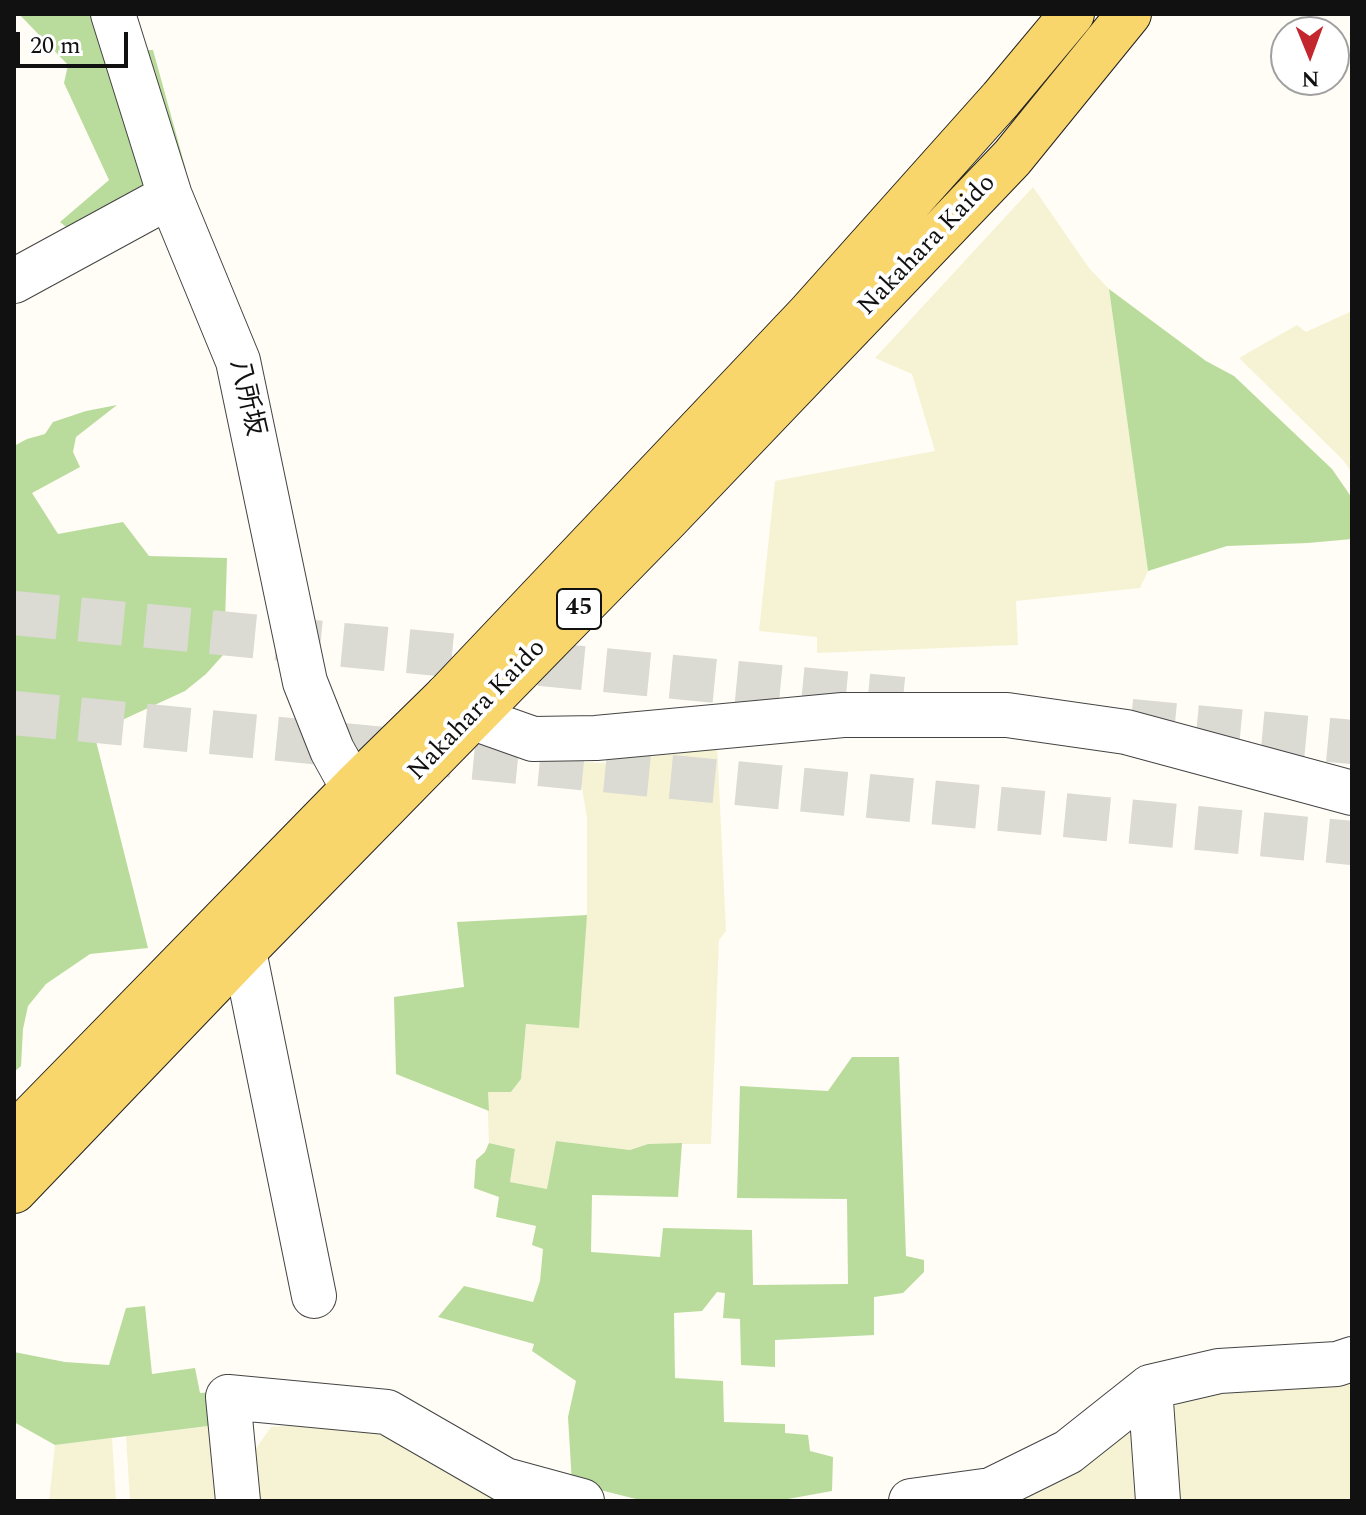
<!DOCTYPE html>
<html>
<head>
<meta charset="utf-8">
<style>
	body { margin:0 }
	#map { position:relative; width:1366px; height:1515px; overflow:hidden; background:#fffdf5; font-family:Spectral,serif }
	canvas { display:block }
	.frame { position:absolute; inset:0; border:16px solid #111; pointer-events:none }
	.north { position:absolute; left:1270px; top:16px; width:80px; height:80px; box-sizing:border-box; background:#fff; border:2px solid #a0a0a0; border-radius:50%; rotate:179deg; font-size:22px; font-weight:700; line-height:32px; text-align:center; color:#111 }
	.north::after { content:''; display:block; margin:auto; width:28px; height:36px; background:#c4262e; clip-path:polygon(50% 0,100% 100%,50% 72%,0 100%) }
	.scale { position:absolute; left:16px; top:32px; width:112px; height:36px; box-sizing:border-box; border:4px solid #111; border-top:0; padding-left:10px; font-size:24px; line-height:28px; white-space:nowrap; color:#111; -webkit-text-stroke:6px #fff; paint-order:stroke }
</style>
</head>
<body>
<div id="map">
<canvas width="1366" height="1515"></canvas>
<div class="frame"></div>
<div class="north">N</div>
<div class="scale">20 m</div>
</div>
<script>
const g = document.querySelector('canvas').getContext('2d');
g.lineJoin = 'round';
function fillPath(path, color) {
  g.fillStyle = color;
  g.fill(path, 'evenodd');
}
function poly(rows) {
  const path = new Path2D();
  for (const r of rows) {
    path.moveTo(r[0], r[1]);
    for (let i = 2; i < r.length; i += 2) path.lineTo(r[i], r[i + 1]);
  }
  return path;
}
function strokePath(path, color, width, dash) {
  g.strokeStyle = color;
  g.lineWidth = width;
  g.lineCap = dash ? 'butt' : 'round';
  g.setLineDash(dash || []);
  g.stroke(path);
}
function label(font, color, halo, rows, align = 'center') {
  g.font = font + ' Spectral,"Noto Sans JP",serif';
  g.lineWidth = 8;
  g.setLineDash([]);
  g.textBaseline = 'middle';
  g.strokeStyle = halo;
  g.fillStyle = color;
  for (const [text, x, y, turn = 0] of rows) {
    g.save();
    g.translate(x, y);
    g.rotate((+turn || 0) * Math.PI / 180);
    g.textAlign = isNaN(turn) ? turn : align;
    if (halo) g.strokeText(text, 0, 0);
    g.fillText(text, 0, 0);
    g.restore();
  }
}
fillPath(poly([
	[1033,187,1089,268,1109,289,1148,571,1140,588,1016,601,1018,645,817,653,817,637,759,631,775,481,935,451,912,374,875,358],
	[1352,311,1352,473,1343,460,1239,358,1297,325,1306,332],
	[717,744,726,931,719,940,711,1144,648,1144,630,1150,556,1141,548,1189,510,1182,515,1149,489,1143,487,1092,511,1092,521,1079,526,1024,579,1027,587,908,587,818,582,788,559,761,602,763,644,758],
	[1352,1371,1352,1501,1176,1501,1169,1412,1186,1395],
	[334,1422,386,1434,522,1501,259,1501,255,1450,271,1427],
	[216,1425,223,1501,130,1501,126,1436],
	[1123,1426,1139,1433,1144,1501,1000,1501],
	[112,1438,116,1501,49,1501,55,1445]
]), '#f6f3d4');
fillPath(poly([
	[19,14,105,14,118,50,153,50,186,170,152,199,77,236,60,222,109,180,64,83,68,65],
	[1109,289,1206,361,1234,376,1332,469,1352,498,1352,539,1308,543,1227,546,1148,571],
	[117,405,76,437,73,452,80,467,32,493,58,534,123,522,149,556,227,558,224,654,206,674,185,691,94,733,148,948,90,954,46,984,28,1006,23,1029,21,1066,14,1072,14,446,27,439,45,434,53,422,86,411],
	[587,915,579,1028,526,1024,521,1079,511,1092,488,1092,489,1111,396,1074,394,997,464,987,457,922],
	[852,1057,899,1057,906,1256,924,1260,924,1272,903,1293,874,1297,874,1335,775,1340,775,1367,741,1365,740,1319,723,1318,725,1293,717,1292,702,1311,674,1313,675,1378,723,1381,724,1422,785,1424,785,1433,808,1435,810,1451,833,1457,832,1491,777,1501,644,1501,572,1483,568,1417,576,1381,532,1351,534,1344,438,1317,464,1286,533,1302,540,1281,543,1249,532,1245,536,1226,496,1217,499,1197,474,1188,476,1160,485,1152,489,1143,515,1149,510,1182,547,1189,556,1141,630,1150,648,1144,682,1143,678,1197,592,1195,591,1252,660,1257,663,1228,752,1230,753,1285,848,1284,847,1199,737,1198,740,1086,828,1091],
	[145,1306,152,1374,195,1368,200,1393,215,1392,216,1425,55,1445,14,1422,14,1352,65,1362,109,1365,126,1308]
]), '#b9dc9c');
strokePath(poly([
	[14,613,903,699],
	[14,713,1352,843],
	[1131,721,1352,742]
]), '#dbdad3', 44, [44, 22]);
const minor = poly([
	[113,14,170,196,238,361,305,682,332,750,353,788],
	[14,281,170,196],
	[447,696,471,717,533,739,596,738,843,715,1007,715,1126,732,1352,793],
	[244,951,314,1296],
	[1150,1387,1158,1501],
	[238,1501,228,1397,387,1412,505,1480,582,1501],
	[911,1501,991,1490,1068,1452,1150,1387,1219,1371,1337,1364,1352,1359]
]);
const primary = poly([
	[14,1135,353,788,447,696,809,314,1001,99,1072,14],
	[14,1191,244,951,667,519,1012,158,1129,14]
]);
strokePath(minor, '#444', 46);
strokePath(primary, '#222', 46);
strokePath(minor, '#fff', 44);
strokePath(primary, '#f9d66b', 44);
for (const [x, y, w] of [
	[579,609,44]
]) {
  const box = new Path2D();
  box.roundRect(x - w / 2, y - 20, w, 40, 6);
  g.fillStyle = '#fff';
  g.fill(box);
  strokePath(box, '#111', 2);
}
label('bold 24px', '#111', null, [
	["45",579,609]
]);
label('26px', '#111', '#fff', [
	["Nakahara Kaido",928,246,-46],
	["八所坂",245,398,77],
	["Nakahara Kaido",478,711,-46]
]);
</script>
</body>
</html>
